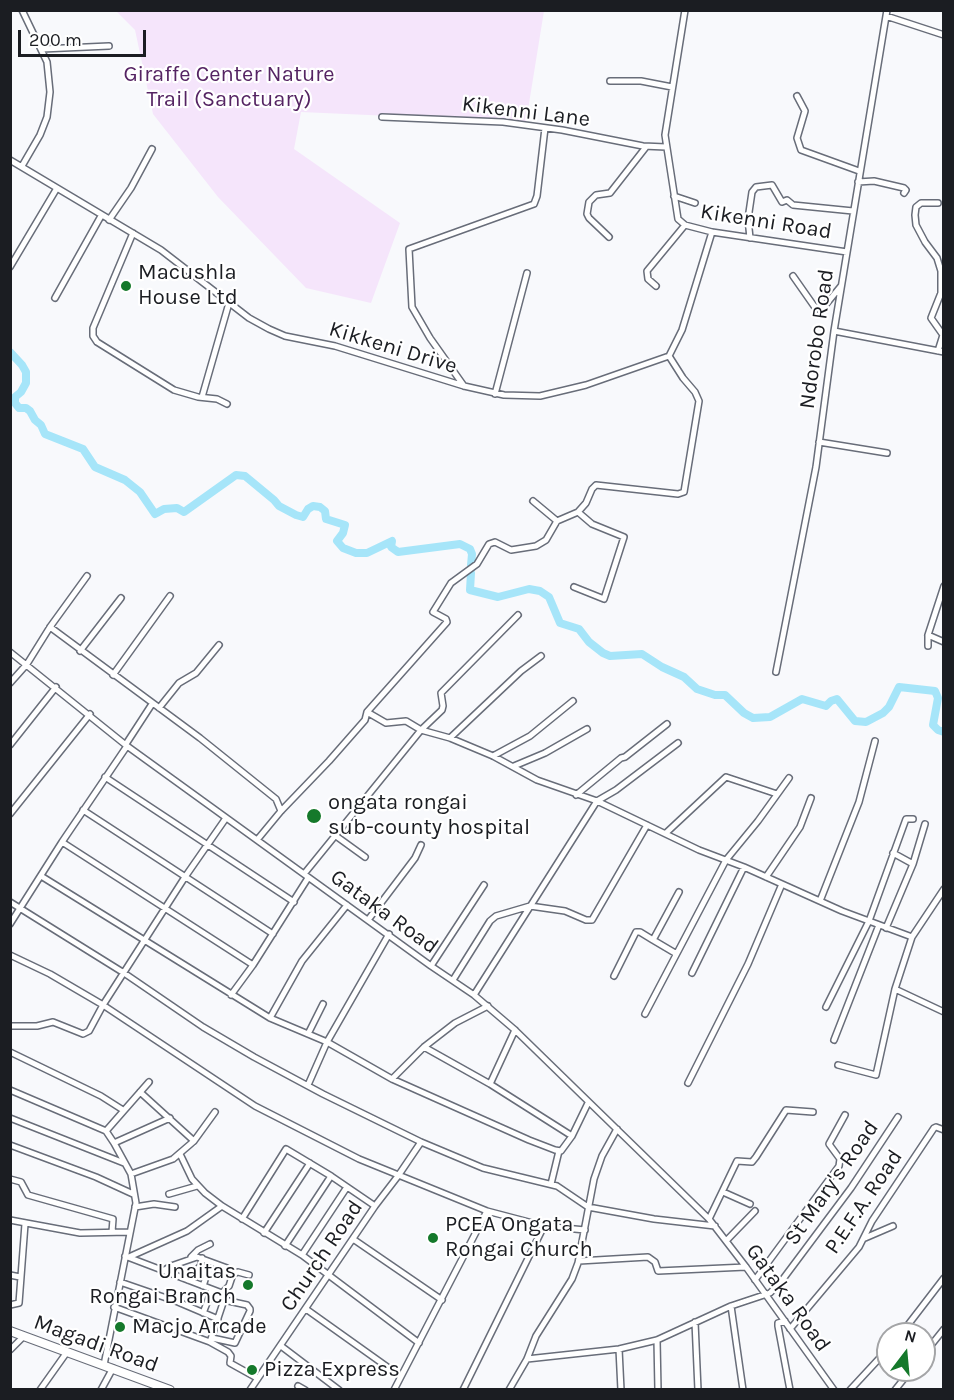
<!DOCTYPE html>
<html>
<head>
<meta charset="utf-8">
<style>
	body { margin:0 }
	#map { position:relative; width:954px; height:1400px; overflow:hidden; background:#f8f9fc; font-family:Karla,sans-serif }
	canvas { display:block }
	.frame { position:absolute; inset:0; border:12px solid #1b1d22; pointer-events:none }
	.north { position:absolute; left:876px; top:1322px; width:60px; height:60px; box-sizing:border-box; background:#fff; border:2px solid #a4a5a7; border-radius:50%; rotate:16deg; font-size:16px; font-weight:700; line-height:24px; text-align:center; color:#1b1d22 }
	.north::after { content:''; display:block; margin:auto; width:21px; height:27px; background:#15792b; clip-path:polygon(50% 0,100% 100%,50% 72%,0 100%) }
	.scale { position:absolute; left:18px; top:30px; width:128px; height:27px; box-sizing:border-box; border:3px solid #1b1d22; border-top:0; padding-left:8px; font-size:18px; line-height:21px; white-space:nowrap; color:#1b1d22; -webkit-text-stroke:4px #fff; paint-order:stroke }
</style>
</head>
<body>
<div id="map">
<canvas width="954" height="1400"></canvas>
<div class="frame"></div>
<div class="north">N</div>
<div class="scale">200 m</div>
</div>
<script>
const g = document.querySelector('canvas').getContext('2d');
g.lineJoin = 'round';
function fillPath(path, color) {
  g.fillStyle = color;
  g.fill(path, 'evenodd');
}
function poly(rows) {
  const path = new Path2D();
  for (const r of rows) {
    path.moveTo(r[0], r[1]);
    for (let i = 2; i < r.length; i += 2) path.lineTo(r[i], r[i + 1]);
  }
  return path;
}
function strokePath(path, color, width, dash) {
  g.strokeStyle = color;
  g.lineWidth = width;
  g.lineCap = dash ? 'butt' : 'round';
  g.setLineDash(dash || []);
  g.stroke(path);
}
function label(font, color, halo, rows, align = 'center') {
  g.font = font + ' Karla,sans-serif';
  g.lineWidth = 4.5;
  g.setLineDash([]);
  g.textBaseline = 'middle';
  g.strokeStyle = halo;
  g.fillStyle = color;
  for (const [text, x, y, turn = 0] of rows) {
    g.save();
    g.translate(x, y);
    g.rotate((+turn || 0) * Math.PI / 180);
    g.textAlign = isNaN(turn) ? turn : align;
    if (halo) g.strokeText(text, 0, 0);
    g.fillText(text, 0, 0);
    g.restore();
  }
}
fillPath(poly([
	[116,11,544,11,526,122,301,112,294,149,400,223,371,303,306,288,218,197,153,114,135,30]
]), '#f5e5fb');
strokePath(poly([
	[10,352,22,365,26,372,26,383,21,392,15,397,15,403,19,408,26,408,30,411,35,420,41,425,45,434,83,449,95,467,125,480,140,492,155,514,164,509,177,508,184,512,236,475,245,476,274,500,279,506,296,515,303,517,308,509,313,506,320,507,325,511,326,519,345,525,343,533,337,541,343,548,356,553,367,553,392,541,391,547,398,552,460,544,470,549,472,554,471,565],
	[471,573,470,590,498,597,529,589,540,591,549,597,560,623,579,629,589,642,603,653,610,656,642,654,662,667,684,677,697,689,715,695,725,695,744,713,753,718,770,717,802,699,826,706,831,701,837,699,855,721,866,722,883,713,889,707,899,687,935,691,938,698,933,725,938,730,944,732]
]), '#a6e5f9', 8);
const minor = poly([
	[685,10,665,135,678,219,685,225,712,232,847,252],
	[886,16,944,35],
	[42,49,109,46],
	[610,81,641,81,672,87],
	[797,96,805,111,797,138,801,150,859,171],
	[382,117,503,122,562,130,643,146,666,147],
	[10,160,161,250,249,318,269,329,285,336,335,346,464,386,504,395,540,396,586,385,669,356],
	[22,166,40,135,47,117,50,92,47,62,22,10],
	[858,182,874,181,904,188,906,190,904,193],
	[674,196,695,203],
	[938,203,921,203,916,207,915,215,916,225,925,242,937,258,941,271,941,293,931,318,943,335,938,351],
	[109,220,131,188,152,149],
	[133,233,93,328,93,336,97,342,174,390,198,397,217,399,227,404],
	[609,237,589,218,587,214,589,202,596,195,610,193,646,147],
	[750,238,748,219,752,192,756,187,772,185,782,202,787,200,793,205,853,211],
	[10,267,57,188],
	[793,276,814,306,819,309,823,308,841,286],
	[656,286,648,279,647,271,685,225],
	[55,298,101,216],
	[834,331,944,352],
	[669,356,682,330,712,232],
	[464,386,430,338,412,307,409,249,534,204,537,196,545,128],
	[495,394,527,273],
	[202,397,229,303],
	[819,442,887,453],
	[533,501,557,521,578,512,586,503,592,489,596,485,678,494,684,492,699,401,695,392,683,378,669,356],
	[574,587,604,599,624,537,592,524,578,512],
	[50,627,200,738,271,795,276,799,281,811],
	[928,635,944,642],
	[928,646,928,635,944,586],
	[80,651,121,598],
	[10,652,127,746,431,966,474,995,515,1030,709,1219,746,1267,834,1390],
	[776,672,816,467,834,331,887,10],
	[113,675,170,596],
	[10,683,27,664,50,627,87,576],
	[159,708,179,683,196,673,219,645],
	[367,712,386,723,406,721,421,730,450,738,493,756,537,780,597,801,699,850,744,867,842,911,912,937],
	[450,738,521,671,541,656],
	[126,744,152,704],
	[10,745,56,687],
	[493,756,530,736,573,701],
	[514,766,545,753,587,729],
	[105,777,294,902],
	[576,795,621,758,625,757,667,724],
	[83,810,273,934],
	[10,814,90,714],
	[666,833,726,777,777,794],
	[336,836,365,857],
	[257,840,281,811,329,761,365,720,367,712,447,622,446,619,433,612,451,583,477,564,489,544,495,542,511,550,536,546,546,540,557,521],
	[62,842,253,965],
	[893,853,913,864],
	[304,874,421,730,442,710,443,706,441,693,518,615],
	[41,876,270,1018,327,1042,392,1079,529,1140,555,1150,561,1151,572,1136,588,1103],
	[766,877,800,827,811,798],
	[820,901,859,802,875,741],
	[10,902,124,973,203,1027,254,1057,323,1094,421,1142,483,1168,557,1186,588,1207,654,1219,715,1226],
	[368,920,415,858,421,845],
	[10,924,62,842,127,746],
	[886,928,913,864,925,824],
	[675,953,653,940,679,892],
	[10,955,50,974,103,1005,255,1106,359,1159,487,1211,544,1226,585,1230],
	[431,966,484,885],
	[692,973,744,867],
	[614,976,636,932,640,932,653,940],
	[453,980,490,921,496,916,530,906,565,911,586,920,592,920,647,825],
	[895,989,944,1012],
	[231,995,253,965,308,878],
	[474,995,597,801,616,790,678,743],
	[826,1007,869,921,906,819,913,819],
	[645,1014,726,860,758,821,789,778],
	[270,1018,302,961,347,905],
	[10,1026,37,1026,53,1022,83,1034,89,1031,103,1005,185,877,226,818],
	[308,1034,323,1004],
	[834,1040,879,925],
	[424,1047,490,1084,572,1136],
	[10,1052,101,1096,123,1110],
	[838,1065,876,1075,895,989,912,937,944,889],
	[392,1079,424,1047,455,1023,488,1006],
	[688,1083,748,964,782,884],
	[490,1084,515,1030],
	[308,1085,327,1042,389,934],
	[10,1090,106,1131,114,1143,131,1174,136,1203,104,1365],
	[140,1092,194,1141],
	[10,1118,124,1163],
	[106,1131,149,1082],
	[114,1143,170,1118],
	[10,1145,96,1177,133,1194],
	[180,1154,192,1179,205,1193,222,1206,302,1255,419,1343],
	[131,1174,173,1159,194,1141,215,1112],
	[10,1179,21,1182,28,1195,113,1219,112,1232],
	[551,1184,559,1151],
	[723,1192,750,1204],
	[169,1194,197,1186],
	[135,1207,154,1204,175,1207],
	[242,1219,286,1149,331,1176],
	[709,1219,737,1161,752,1162,756,1157,786,1110,813,1112],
	[10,1220,80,1233,129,1232],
	[264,1233,310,1163],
	[865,1238,893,1226],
	[353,1239,442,1300],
	[726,1241,755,1211],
	[285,1246,331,1176,375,1206],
	[302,1255,347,1187],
	[125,1256,222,1293,224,1300,210,1342],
	[129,1257,187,1231,222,1206],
	[191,1257,198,1250,210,1244],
	[579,1261,648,1257,655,1262,658,1271,746,1267],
	[201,1265,206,1277,203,1286],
	[163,1271,171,1266,197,1257,227,1268,233,1274,238,1272,249,1275],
	[10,1275,20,1277],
	[188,1280,201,1265,202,1258],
	[755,1280,839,1166,840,1159,829,1144,845,1115],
	[120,1282,178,1302,218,1319],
	[222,1293,229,1286,233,1274],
	[10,1305,19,1303,25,1224],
	[731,1306,743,1390],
	[114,1307,210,1342,228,1352,231,1356,230,1363,257,1378],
	[306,1309,400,1376],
	[203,1313,212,1290],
	[785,1321,778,1323,778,1326,790,1390],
	[695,1322,698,1390],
	[790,1329,859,1247,872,1221,934,1128,936,1127,944,1130],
	[901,1334,944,1278],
	[212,1338,235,1343,250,1311,250,1309,247,1305,224,1300],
	[657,1340,658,1390],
	[281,1346,339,1390],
	[619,1349,621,1390],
	[10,1350,24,1336],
	[924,1354,944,1329],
	[527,1359,619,1349,657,1340,731,1306,770,1293,780,1283,851,1188,898,1117],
	[298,1386,305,1390],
	[40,1390,67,1352],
	[101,1390,113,1368],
	[250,1390,375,1206,398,1176,421,1142],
	[394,1390,487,1211],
	[463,1390,544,1226],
	[509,1390,527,1359,536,1336,572,1279,578,1263,594,1179,602,1156,617,1129],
	[850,1390,888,1349],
	[895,1390,911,1370]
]);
const highway = poly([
	[10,1331,170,1390]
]);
strokePath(minor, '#686d79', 8);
strokePath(highway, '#686d79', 10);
strokePath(minor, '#fff', 5);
strokePath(highway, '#fff', 8);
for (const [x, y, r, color] of [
	[126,286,6,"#15792b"],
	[314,816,8,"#15792b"],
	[433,1238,6,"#15792b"],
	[248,1285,6,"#15792b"],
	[120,1327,6,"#15792b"],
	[252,1370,6,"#15792b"]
]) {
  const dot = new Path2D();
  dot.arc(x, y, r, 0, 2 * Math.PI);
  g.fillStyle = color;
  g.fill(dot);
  strokePath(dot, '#fff', 2);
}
label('22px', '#552463', '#fff', [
	["Giraffe Center Nature",229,75],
	["Trail (Sanctuary)",229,100]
]);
label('22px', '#1b1d22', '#fff', [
	["Kikenni Lane",526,112,7],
	["Kikenni Road",766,222,9],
	["Ndorobo Road",817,339,-82],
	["Kikkeni Drive",393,348,17],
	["Gataka Road",384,912,36],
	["St Mary's Road",832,1183,-55],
	["P.E.F.A. Road",864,1202,-56],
	["Church Road",322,1256,-56],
	["Gataka Road",788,1298,54],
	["Magadi Road",96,1344,20]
]);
label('22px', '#1b1d22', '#fff', [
	["Macushla",138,273],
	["House Ltd",138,298],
	["ongata rongai",328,803],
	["sub-county hospital",328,828],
	["PCEA Ongata",445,1225],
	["Rongai Church",445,1250],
	["Unaitas",236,1272,"right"],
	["Rongai Branch",236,1297,"right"],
	["Macjo Arcade",132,1327],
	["Pizza Express",264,1370]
], 'left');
</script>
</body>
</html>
